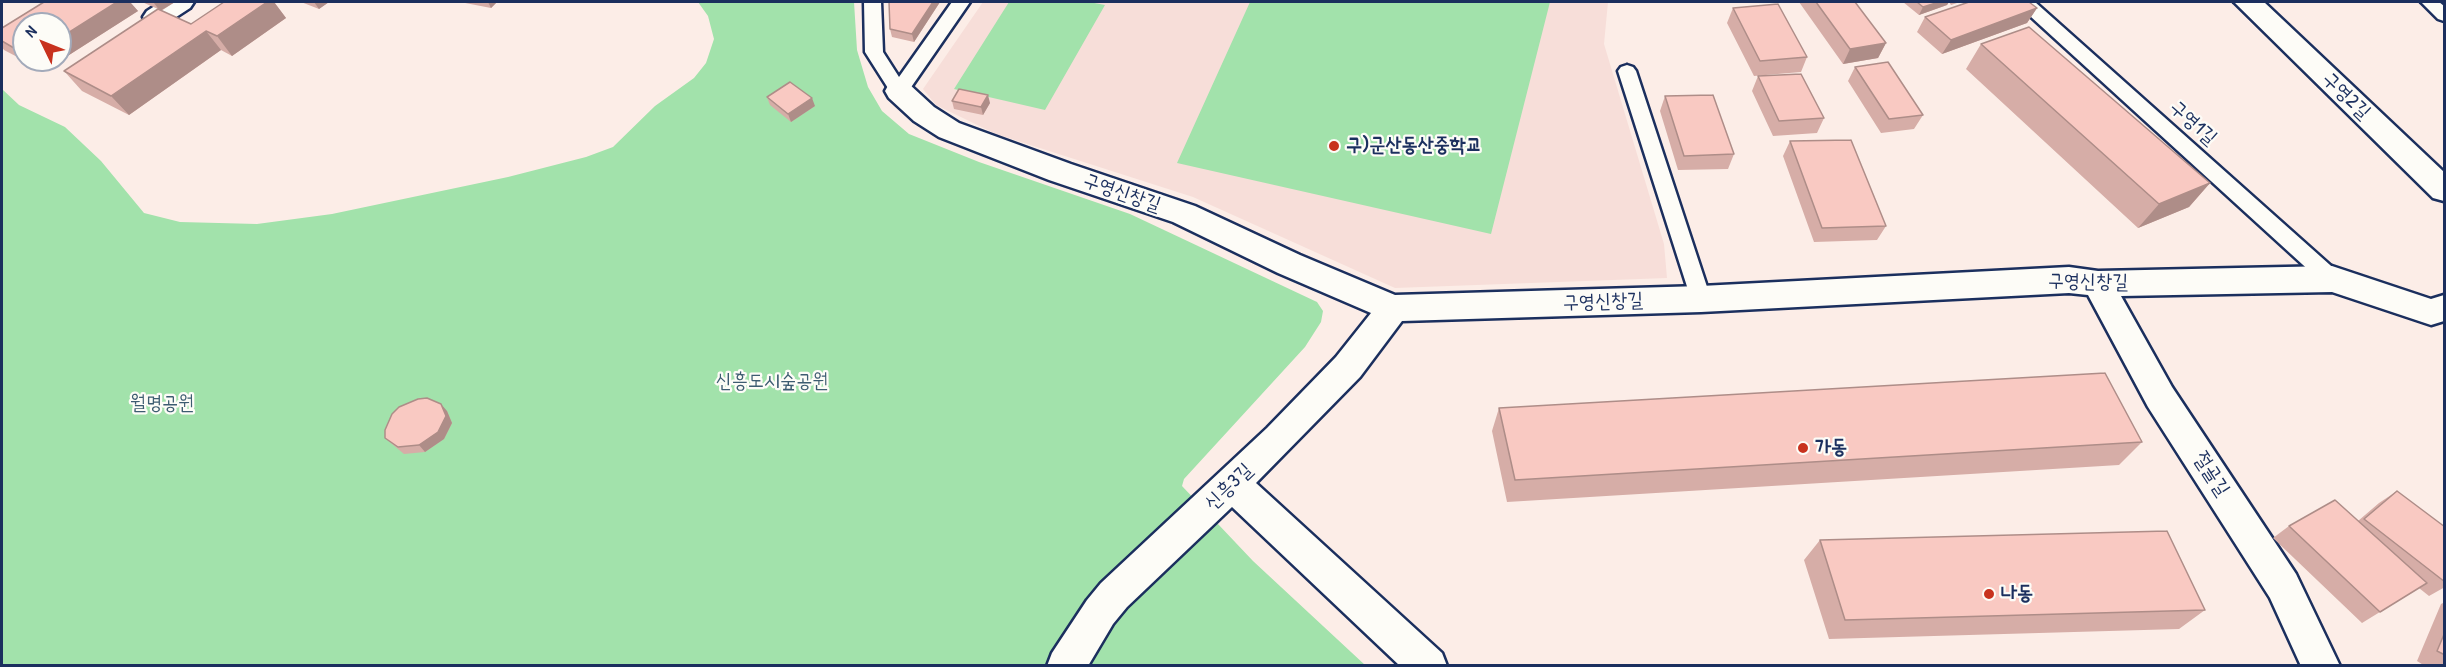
<!DOCTYPE html>
<html>
<head>
<meta charset="utf-8">
<style>
	body { margin:0 }
	#map { position:relative; width:2446px; height:667px; overflow:hidden; background:#fcede7; font-family:"Patrick Hand",sans-serif }
	canvas { display:block }
	.frame { position:absolute; inset:0; border:3px solid #1b2f5e; pointer-events:none }
	.north { position:absolute; left:12px; top:12px; width:60px; height:60px; box-sizing:border-box; background:#fdfcf7; border:2px solid #a3aaba; border-radius:50%; rotate:313deg; font-size:16px; font-weight:700; line-height:24px; text-align:center; color:#1b2f5e }
	.north::after { content:''; display:block; margin:auto; width:21px; height:27px; background:#c8321e; clip-path:polygon(50% 0,100% 100%,50% 72%,0 100%) }
</style>
</head>
<body>
<div id="map">
<canvas width="2446" height="667"></canvas>
<div class="frame"></div>
<div class="north">N</div>
</div>
<script>
const g = document.querySelector('canvas').getContext('2d');
g.lineJoin = 'round';
function fillPath(path, color) {
  g.fillStyle = color;
  g.fill(path, 'evenodd');
}
function poly(rows) {
  const path = new Path2D();
  for (const r of rows) {
    path.moveTo(r[0], r[1]);
    for (let i = 2; i < r.length; i += 2) path.lineTo(r[i], r[i + 1]);
  }
  return path;
}
function strokePath(path, color, width, dash) {
  g.strokeStyle = color;
  g.lineWidth = width;
  g.lineCap = dash ? 'butt' : 'round';
  g.setLineDash(dash || []);
  g.stroke(path);
}
function label(font, color, halo, rows, align = 'center') {
  g.font = font + ' "Patrick Hand","Poor Story",sans-serif';
  g.lineWidth = 4.5;
  g.setLineDash([]);
  g.textBaseline = 'middle';
  g.strokeStyle = halo;
  g.fillStyle = color;
  for (const [text, x, y, turn = 0] of rows) {
    g.save();
    g.translate(x, y);
    g.rotate((+turn || 0) * Math.PI / 180);
    g.textAlign = isNaN(turn) ? turn : align;
    if (halo) g.strokeText(text, 0, 0);
    g.fillText(text, 0, 0);
    g.restore();
  }
}
fillPath(poly([
	[983,2,1608,2,1604,44,1664,244,1667,278,1395,288,1193,197,996,134,936,105,923,89]
]), '#f7ded9');
fillPath(poly([
	[698,2,854,2,857,50,868,87,882,111,909,134,979,162,1130,214,1317,302,1323,311,1321,322,1305,347,1184,479,1182,486,1253,561,1365,665,2,665,2,89,19,105,65,127,101,161,144,213,180,222,257,224,332,214,508,177,586,157,613,147,655,106,694,78,706,63,714,39,708,16],
	[1009,2,1089,2,1105,5,1045,110,954,89],
	[1250,2,1550,2,1491,234,1177,163]
]), '#a2e2ab');
const service = poly([
	[864,2,881,2,883,52,899,77,952,2,970,2,905,96,899,97,893,96,865,52,864,2],
	[2017,2,2035,2,2339,273,2342,279,2339,285,2332,287,2325,285,2019,6,2017,2],
	[2421,2,2439,2,2444,6,2444,21,2438,19,2421,2],
	[1627,65,1633,67,1636,71,1711,299,1708,305,1701,307,1694,305,1691,299,1618,71,1621,67,1627,65]
]);
const minor = poly([
	[161,2,194,2,190,8,167,23,157,26,147,23,143,17,147,11,161,2],
	[2234,2,2264,2,2444,172,2444,201,2433,198,2234,2],
	[899,81,909,84,934,107,959,123,1071,164,1195,206,1300,255,1395,295,1701,286,2069,267,2098,271,2332,266,2431,299,2444,295,2444,321,2431,325,2332,292,2121,296,2172,387,2296,574,2340,666,2301,666,2270,598,2148,407,2088,295,2069,293,1701,312,1402,321,1360,377,1256,483,1442,653,1447,666,1400,666,1232,507,1127,607,1113,624,1088,666,1047,666,1052,653,1087,600,1101,583,1267,428,1336,357,1371,313,1278,273,1173,222,1049,180,939,137,914,121,889,98,885,91,889,84,899,81]
]);
strokePath(service, '#1b2f5e', 5);
strokePath(minor, '#1b2f5e', 5);
fillPath(service, '#fdfcf7');
fillPath(minor, '#fdfcf7');
fillPath(poly([
	[44,2,130,2,138,11,44,71,4,50,2,47,2,28],
	[24,24,60,24,60,60,24,60],
	[142,2,175,2,161,11,191,24,224,2,274,2,286,18,232,56,221,50,129,115,82,91,64,71,158,9],
	[301,2,329,2,319,9],
	[460,2,497,2,491,8],
	[940,2,914,42,892,37,890,29],
	[1799,2,1855,2,1886,43,1878,58,1843,64],
	[1903,2,1960,2,1951,5,1949,2,1947,5,1919,15],
	[1733,8,1807,57,1801,72,1754,76,1727,23],
	[2037,8,2027,23,1942,54,1917,32,1925,17],
	[1981,44,2210,183,2189,207,2138,228,1966,69],
	[1855,67,1923,115,1914,129,1881,133,1848,81],
	[1758,76,1824,118,1817,133,1773,136,1752,91],
	[1665,96,1734,154,1728,169,1678,170,1660,111],
	[767,97,815,106,791,122,770,105],
	[952,101,990,103,983,115,954,109],
	[1790,141,1886,226,1877,240,1814,242,1783,156],
	[1499,408,2142,442,2119,465,1507,502,1492,431],
	[447,411,452,423,444,439,425,452,404,454,392,444,385,438],
	[2397,491,2445,527,2445,587,2429,596,2419,588,2362,623,2273,538,2289,526,2358,521,2379,503],
	[1820,540,2205,610,2179,629,1829,639,1804,560],
	[2445,602,2445,666,2425,666,2417,661,2441,604]
]), '#d6ada7');
fillPath(poly([
	[117,2,130,2,138,11,44,71,33,60,60,60,60,38],
	[156,2,175,2,160,11,154,3],
	[267,2,274,2,286,18,232,56,217,36],
	[314,2,329,2,319,9],
	[488,2,497,2,491,8],
	[933,2,940,2,914,42,912,34],
	[1939,2,1949,2,1947,5,1919,15,1923,7],
	[2037,8,2027,23,1942,54,1951,40],
	[206,31,221,50,129,115,111,96],
	[1886,43,1878,58,1843,64,1850,49],
	[988,95,990,103,983,115,981,107],
	[812,98,815,106,791,122,788,114],
	[2210,183,2189,207,2138,228,2159,204],
	[441,404,447,411,452,423,444,439,425,452,419,445]
]), '#ae8d88');
const building = poly([
	[44,2,117,2,60,38,60,24,24,24,24,54,2,41,2,28,44,2],
	[224,2,267,2,217,36,206,31,111,96,64,71,158,9,191,24,224,2],
	[889,2,933,2,912,34,890,29,889,2],
	[1816,2,1855,2,1886,43,1850,49,1816,2],
	[1917,2,1939,2,1923,7,1917,2],
	[1969,2,2029,2,2037,8,1951,40,1925,17,1969,2],
	[1778,4,1807,57,1760,61,1733,8,1778,4],
	[2029,27,2210,183,2159,204,1981,44,2029,27],
	[1888,62,1923,115,1889,119,1855,67,1888,62],
	[1801,74,1824,118,1779,121,1758,76,1801,74],
	[790,82,812,98,788,114,767,97,790,82],
	[959,89,988,95,981,107,952,101,959,89],
	[1713,95,1734,154,1684,156,1665,96,1713,95],
	[1851,140,1886,226,1822,228,1790,141,1851,140],
	[2105,373,2142,442,1515,480,1499,408,2105,373],
	[427,398,441,404,446,416,438,432,419,445,398,447,385,438,385,430,392,414,399,407,418,399,427,398],
	[2397,491,2445,527,2445,582,2364,519,2397,491],
	[2335,500,2427,583,2380,612,2289,526,2335,500],
	[2167,531,2205,610,1845,620,1820,540,2167,531],
	[2445,632,2445,655,2437,651,2445,632]
]);
fillPath(building, '#f9c9c2');
strokePath(building, '#ae8d88', 1.5);
for (const [x, y, r, color] of [
	[1334,146,6,"#c8321e"],
	[1803,448,6,"#c8321e"],
	[1989,594,6,"#c8321e"]
]) {
  const dot = new Path2D();
  dot.arc(x, y, r, 0, 2 * Math.PI);
  g.fillStyle = color;
  g.fill(dot);
  strokePath(dot, '#fdfcf7', 2);
}
label('20px', '#1b2f5e', '#fdfcf7', [
	["구영2길",2346,96,44],
	["구영1길",2193,123,42],
	["구영신창길",1122,193,19],
	["구영신창길",2088,282,1],
	["구영신창길",1603,302,-2],
	["절골길",2211,474,57],
	["신흥3길",1229,487,-44]
]);
label('bold 20px', '#1b2f5e', '#fdfcf7', [
	["구)군산동산중학교",1346,146],
	["가동",1815,448],
	["나동",2001,594]
], 'left');
label('20px', '#3d5c71', '#fdfcf7', [
	["신흥도시숲공원",772,382],
	["월명공원",162,404]
]);
</script>
</body>
</html>
